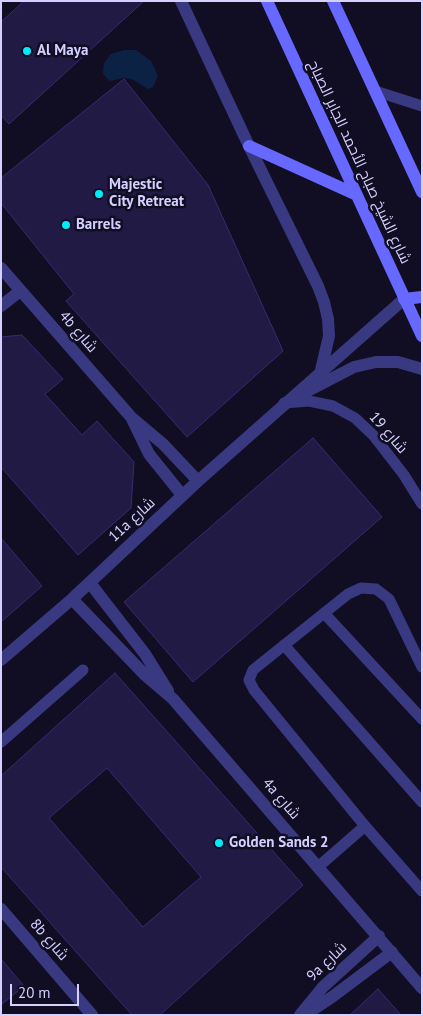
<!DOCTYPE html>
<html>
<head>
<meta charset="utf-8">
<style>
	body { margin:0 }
	#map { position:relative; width:423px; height:1016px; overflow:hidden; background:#110e23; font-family:"PT Sans",sans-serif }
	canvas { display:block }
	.frame { position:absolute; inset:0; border:2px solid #d4d0ff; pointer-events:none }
	.scale { position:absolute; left:10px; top:984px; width:69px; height:22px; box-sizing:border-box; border:2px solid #d4d0ff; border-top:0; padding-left:6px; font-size:15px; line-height:18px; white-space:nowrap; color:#d4d0ff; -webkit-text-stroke:4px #110e23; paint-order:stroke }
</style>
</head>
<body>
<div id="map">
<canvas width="423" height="1016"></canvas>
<div class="frame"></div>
<div class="scale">20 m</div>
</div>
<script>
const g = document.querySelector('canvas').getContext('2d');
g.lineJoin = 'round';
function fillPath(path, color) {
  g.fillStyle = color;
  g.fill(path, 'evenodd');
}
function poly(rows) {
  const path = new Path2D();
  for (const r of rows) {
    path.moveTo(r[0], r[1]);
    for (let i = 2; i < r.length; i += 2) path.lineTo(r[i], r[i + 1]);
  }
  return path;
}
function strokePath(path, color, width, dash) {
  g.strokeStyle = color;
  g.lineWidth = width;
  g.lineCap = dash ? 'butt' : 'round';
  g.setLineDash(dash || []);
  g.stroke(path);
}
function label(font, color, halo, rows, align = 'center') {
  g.font = font + ' "PT Sans",Cairo,sans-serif';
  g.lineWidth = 5;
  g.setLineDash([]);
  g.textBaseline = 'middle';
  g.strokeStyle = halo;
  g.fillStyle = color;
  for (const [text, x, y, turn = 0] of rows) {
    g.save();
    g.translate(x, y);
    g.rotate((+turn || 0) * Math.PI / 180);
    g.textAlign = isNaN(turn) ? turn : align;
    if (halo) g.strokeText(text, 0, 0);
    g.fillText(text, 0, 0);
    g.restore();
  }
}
fillPath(poly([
	[124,50,136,50,151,61,158,76,153,87,148,89,132,79,123,78,110,81,103,74,104,63,111,54]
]), '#0c2245');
const building = poly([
	[24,1,144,1,9,124,1,115,1,22,24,1],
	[124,79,208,185,283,351,187,437,66,301,74,294,1,203,1,178,124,79],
	[22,335,63,379,45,394,82,435,97,421,134,462,131,508,78,555,1,467,1,337,22,335],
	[313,438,382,517,193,682,124,602,313,438],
	[1,538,42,586,1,622,1,538],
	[115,673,303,885,160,1015,132,1015,1,867,1,776,115,673],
	[107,768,201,877,143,927,49,818,107,768],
	[1,959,24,986,1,1005,1,959],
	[378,989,401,1015,350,1015,378,989]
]);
fillPath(building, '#211a44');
strokePath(building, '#372c70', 1);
strokePath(poly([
	[375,91,422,106],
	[284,403,309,401,333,406,355,418,373,435,404,475,422,504],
	[324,613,422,719],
	[284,645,422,802],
	[422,667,389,599,376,589,361,588,348,594,253,670,249,680,254,690,365,826,422,891],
	[1,742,83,670],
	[318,867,365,826]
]), '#393982', 11);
strokePath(poly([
	[181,1,249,146,318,286,324,302,328,319,329,336,321,370],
	[1,268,131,417,163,444,198,481],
	[1,306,20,291],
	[302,394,354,367,376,362,398,362,422,369],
	[132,419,149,454,182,495],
	[90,583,145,654,168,691],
	[72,599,145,675,173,699,422,988],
	[1,660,72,599,198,481,404,299],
	[1,909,92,1015],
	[300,1015,323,987,379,936],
	[305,1015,332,997,392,952]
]), '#393982', 12);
strokePath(poly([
	[267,1,422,336],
	[333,1,422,192],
	[249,146,357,195],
	[404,299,422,297]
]), '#6768ff', 12);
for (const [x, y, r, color] of [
	[27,51,5,"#00eafb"],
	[99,194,5,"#00eafb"],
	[66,225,5,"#00eafb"],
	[219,843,5,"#00eafb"]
]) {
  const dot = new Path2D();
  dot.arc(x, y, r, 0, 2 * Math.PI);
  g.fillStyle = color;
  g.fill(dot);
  strokePath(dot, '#110e23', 2);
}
label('bold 15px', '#d4d0ff', '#110e23', [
	["Al Maya",37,51],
	["Majestic",109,185],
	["City Retreat",109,202],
	["Barrels",76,225],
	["Golden Sands 2",229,843]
], 'left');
label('15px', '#d4d0ff', '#110e23', [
	["شارع الشيخ صباح الأحمد الجابر الصباح",359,162,65],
	["4b شارع",78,332,49],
	["شارع 19",388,433,49],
	["11a شارع",132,520,-43],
	["4a شارع",281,799,49],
	["8b شارع",49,940,49],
	["9a شارع",327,962,-44]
]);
</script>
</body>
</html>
